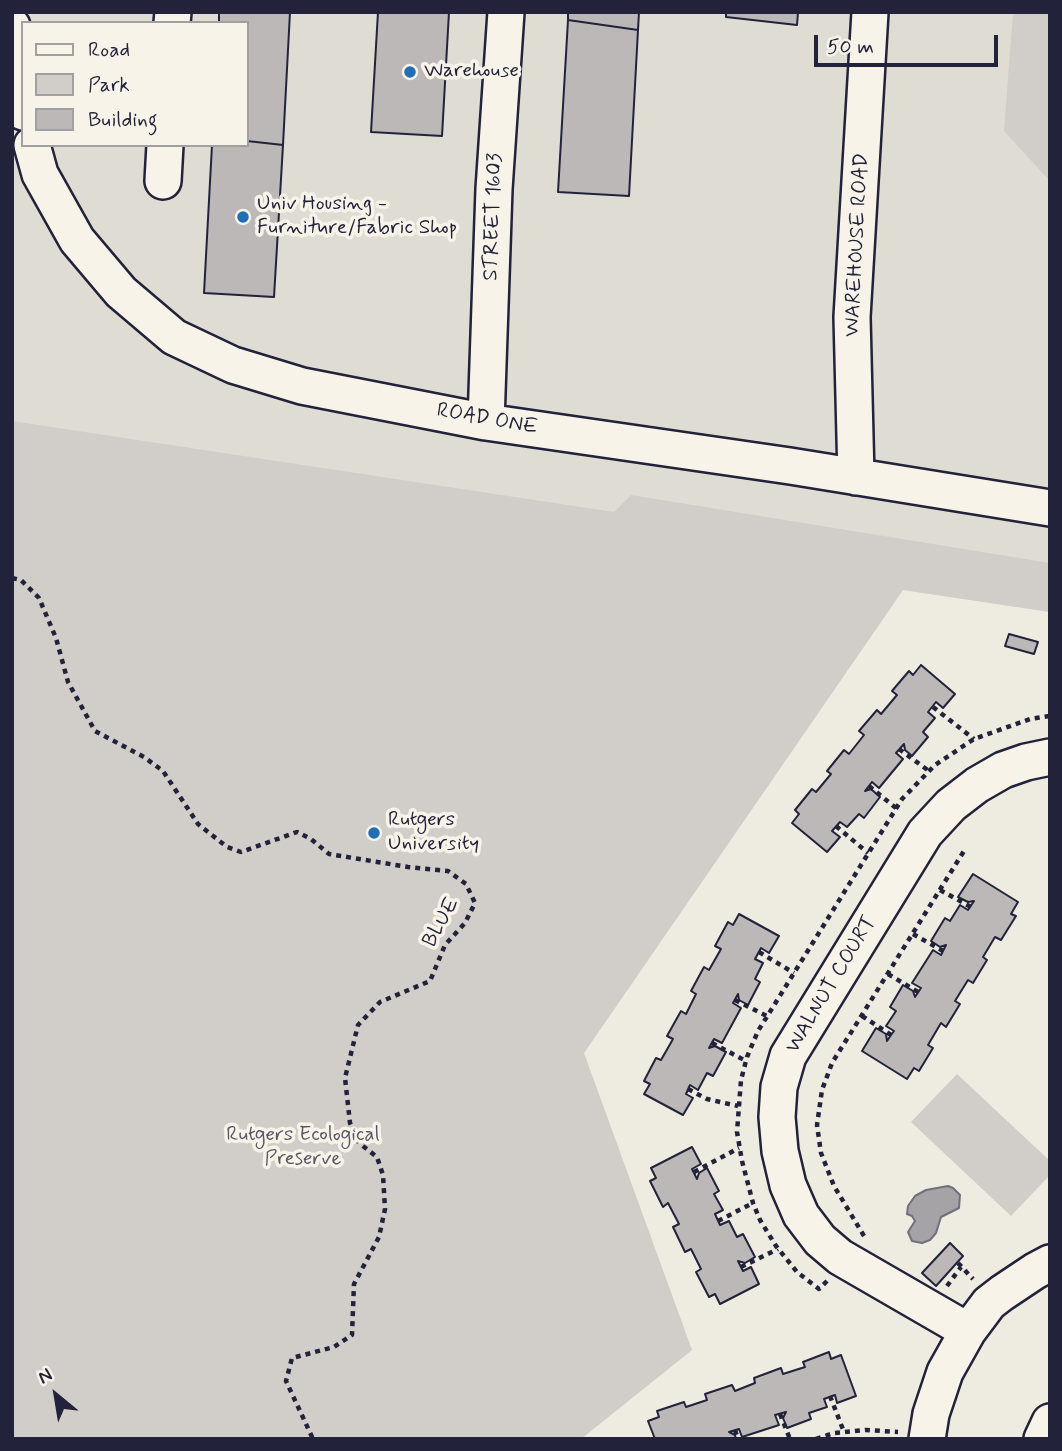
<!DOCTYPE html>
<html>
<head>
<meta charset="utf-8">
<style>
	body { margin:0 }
	#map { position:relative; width:1062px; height:1451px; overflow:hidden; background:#eeebe1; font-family:Mynerve,sans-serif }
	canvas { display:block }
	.frame { position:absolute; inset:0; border:14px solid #22223b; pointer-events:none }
	.legend { position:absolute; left:21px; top:21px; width:228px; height:126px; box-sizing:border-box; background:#f7f3e8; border:2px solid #a29fa3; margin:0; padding:9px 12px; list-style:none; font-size:21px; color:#22223b }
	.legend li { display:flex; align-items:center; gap:14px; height:35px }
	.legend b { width:35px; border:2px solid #a29fa3 }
	.north { position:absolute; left:21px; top:1360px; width:70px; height:70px; -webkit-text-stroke:5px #f7f3e8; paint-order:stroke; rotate:330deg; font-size:19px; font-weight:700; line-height:28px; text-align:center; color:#22223b }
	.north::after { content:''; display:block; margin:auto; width:24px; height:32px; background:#22223b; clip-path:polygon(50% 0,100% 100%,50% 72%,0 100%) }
	.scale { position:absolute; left:814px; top:35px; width:184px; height:32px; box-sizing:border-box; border:4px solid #22223b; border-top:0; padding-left:9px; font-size:21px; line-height:24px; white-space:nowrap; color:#22223b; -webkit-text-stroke:5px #f7f3e8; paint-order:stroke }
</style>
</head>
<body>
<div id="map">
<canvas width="1062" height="1451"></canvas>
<div class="frame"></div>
<ul class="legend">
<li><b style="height:9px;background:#f7f3e8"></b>Road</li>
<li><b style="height:19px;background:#d1cdc9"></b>Park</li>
<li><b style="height:19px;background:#bbb8b7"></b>Building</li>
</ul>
<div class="north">N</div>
<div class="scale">50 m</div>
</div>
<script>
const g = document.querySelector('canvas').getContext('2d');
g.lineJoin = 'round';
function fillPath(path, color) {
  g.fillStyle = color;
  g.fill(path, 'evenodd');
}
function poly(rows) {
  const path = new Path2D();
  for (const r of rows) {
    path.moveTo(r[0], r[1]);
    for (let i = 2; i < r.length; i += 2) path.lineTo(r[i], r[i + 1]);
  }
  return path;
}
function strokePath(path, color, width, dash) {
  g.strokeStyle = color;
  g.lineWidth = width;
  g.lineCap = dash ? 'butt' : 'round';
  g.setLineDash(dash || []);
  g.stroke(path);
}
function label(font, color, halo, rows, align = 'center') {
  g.font = font + ' Mynerve,sans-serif';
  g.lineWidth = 7;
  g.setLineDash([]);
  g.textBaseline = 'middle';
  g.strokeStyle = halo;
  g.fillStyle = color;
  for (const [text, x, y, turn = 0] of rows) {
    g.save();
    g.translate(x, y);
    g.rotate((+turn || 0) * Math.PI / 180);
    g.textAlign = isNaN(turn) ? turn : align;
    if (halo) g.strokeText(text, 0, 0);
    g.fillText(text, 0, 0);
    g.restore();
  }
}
fillPath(poly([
	[12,12,1050,12,1050,612,903,590,584,1053,12,1439],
	[23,23,247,23,247,145,23,145]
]), '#dfdcd4');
fillPath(poly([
	[1013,12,1050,12,1050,181,1004,131],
	[12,421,614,512,631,495,1050,563,1050,612,903,590,584,1053,692,1350,581,1439,12,1439],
	[957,1074,1050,1161,1050,1175,1011,1216,911,1122]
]), '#d1cdc9');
const water = poly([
	[948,1186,953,1188,960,1195,959,1208,941,1217,936,1233,930,1240,922,1243,912,1241,908,1232,915,1221,912,1216,907,1214,908,1206,915,1196,926,1190,948,1186]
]);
fillPath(water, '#a6a3a6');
strokePath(water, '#716f7b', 2);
const building = poly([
	[219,12,290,12,283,145,247,141,247,23,219,23,219,12],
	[378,12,449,12,442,136,371,132,378,12],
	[568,12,639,12,638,30,568,20,568,12],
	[726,12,798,12,797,25,726,17,726,12],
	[568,20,638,30,629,196,558,192,568,20],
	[247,141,283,145,274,297,204,293,212,145,247,145,247,141],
	[1009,634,1038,642,1034,654,1005,646,1009,634],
	[921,665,955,694,943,708,936,702,928,712,935,718,923,732,928,737,912,756,905,750,904,744,896,753,903,759,879,788,872,782,865,791,871,789,880,797,864,818,859,814,847,827,840,822,832,831,840,837,827,852,792,823,799,814,795,810,812,789,816,792,831,774,827,771,844,750,849,754,864,735,859,731,877,710,881,714,897,695,892,691,909,671,913,675,921,665],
	[973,874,1018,902,1011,914,1016,916,1001,940,995,937,983,957,987,960,973,983,968,980,955,1001,960,1004,946,1027,941,1023,928,1045,933,1048,919,1071,914,1068,907,1079,862,1051,876,1028,886,1034,887,1041,891,1035,894,1031,886,1026,896,1011,890,1007,903,985,913,991,915,997,921,988,912,983,933,950,941,955,946,945,940,947,931,941,945,918,950,921,960,905,968,910,974,901,968,902,958,897,973,874],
	[739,914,779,936,769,953,761,948,755,959,763,963,755,979,760,982,748,1005,739,1000,738,994,733,1003,741,1008,722,1043,714,1039,709,1048,715,1046,726,1052,713,1076,707,1073,698,1090,690,1085,686,1094,693,1098,683,1115,644,1094,650,1084,644,1081,656,1058,661,1060,673,1039,667,1036,681,1011,686,1014,696,994,691,991,704,967,709,970,721,949,715,946,728,922,733,925,739,914],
	[692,1147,701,1164,692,1169,697,1179,699,1173,707,1168,719,1191,714,1194,723,1210,715,1214,720,1225,729,1221,737,1237,743,1234,755,1257,745,1263,738,1261,743,1271,751,1267,759,1284,720,1304,715,1294,709,1297,696,1272,701,1269,691,1249,685,1252,673,1227,679,1224,668,1203,663,1207,650,1181,656,1178,651,1168,692,1147],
	[950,1243,963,1256,936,1286,922,1273,950,1243],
	[829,1352,831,1359,841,1355,856,1396,837,1403,835,1395,824,1399,827,1407,809,1413,811,1419,787,1428,783,1418,786,1412,775,1415,779,1425,742,1437,739,1429,729,1432,735,1435,736,1439,655,1439,648,1421,659,1417,657,1411,684,1402,686,1407,707,1400,705,1394,732,1385,735,1391,755,1383,754,1378,781,1368,783,1374,805,1367,803,1362,829,1352]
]);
fillPath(building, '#bbb8b7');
strokePath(building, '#22223b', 2);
const minor = poly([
	[172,23,173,12],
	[12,26,19,98,23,112],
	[32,145,40,174,77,240,121,292,174,337,233,365,302,386,486,422,790,466,1050,508],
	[163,181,165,145],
	[486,422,494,189,506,12],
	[856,477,852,317,870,12],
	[968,1331,840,1257,820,1240,801,1215,788,1185,780,1151,777,1117,779,1087,788,1056,925,833,951,805,977,785,1003,770,1026,762,1050,757],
	[927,1439,931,1414,945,1372,968,1331,989,1303,1002,1293,1035,1271,1050,1263],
	[1042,1439,1050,1422]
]);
strokePath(minor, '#22223b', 40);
strokePath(poly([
	[12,578,21,580,39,598,56,638,68,682,95,731,144,757,163,771,198,824,227,847,241,852,297,832,311,839,329,854,408,867,448,871,466,884,475,903,465,923,445,945,430,981,380,1002,358,1025,345,1078,350,1123,359,1143,377,1157,383,1175,385,1209,379,1237,354,1284,352,1335,334,1347,292,1358,286,1381,313,1439],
	[933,707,974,739],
	[899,749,929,771],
	[869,786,896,808],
	[836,826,868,853],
	[940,890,971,907],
	[913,934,943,951],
	[759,952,794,973],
	[888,974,918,992],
	[735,1000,767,1016],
	[862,1016,891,1035],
	[712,1043,746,1061],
	[688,1089,707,1099,738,1106],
	[694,1172,739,1148],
	[718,1221,753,1203],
	[864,1236,834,1186,821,1153,817,1125,822,1090,832,1063,964,851],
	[958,1263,973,1279],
	[741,1267,778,1249],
	[827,1281,819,1289,797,1272,776,1246,760,1220,753,1203,742,1161,737,1132,741,1080,747,1057,758,1031,902,799,935,765,974,739,1030,719,1050,716],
	[947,1286,961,1267],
	[830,1396,844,1432],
	[780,1414,790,1439],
	[735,1430,738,1439],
	[816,1439,834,1433,866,1430,898,1432]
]), '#22223b', 4.5, [5, 5]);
strokePath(minor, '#f7f3e8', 35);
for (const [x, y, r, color] of [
	[410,72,7,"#1f6fb2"],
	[243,217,7,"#1f6fb2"],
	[374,833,7,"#1f6fb2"]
]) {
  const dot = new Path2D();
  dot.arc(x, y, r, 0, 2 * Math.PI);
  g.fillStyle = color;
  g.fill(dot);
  strokePath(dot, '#f7f3e8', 2.5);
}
label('21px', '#22223b', '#f7f3e8', [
	["Warehouse",424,72],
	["Univ Housing -",257,205],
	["Furniture/Fabric Shop",257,229],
	["Rutgers",388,821],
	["University",388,845]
], 'left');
label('21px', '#22223b', '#f7f3e8', [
	["STREET 1603",494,217,-88],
	["WAREHOUSE ROAD",858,245,-87],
	["ROAD ONE",487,420,10],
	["BLUE",442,923,-61],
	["WALNUT COURT",832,985,-59]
]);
label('21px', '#575566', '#f7f3e8', [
	["Rutgers Ecological",303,1136],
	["Preserve",303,1160]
]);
</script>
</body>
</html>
